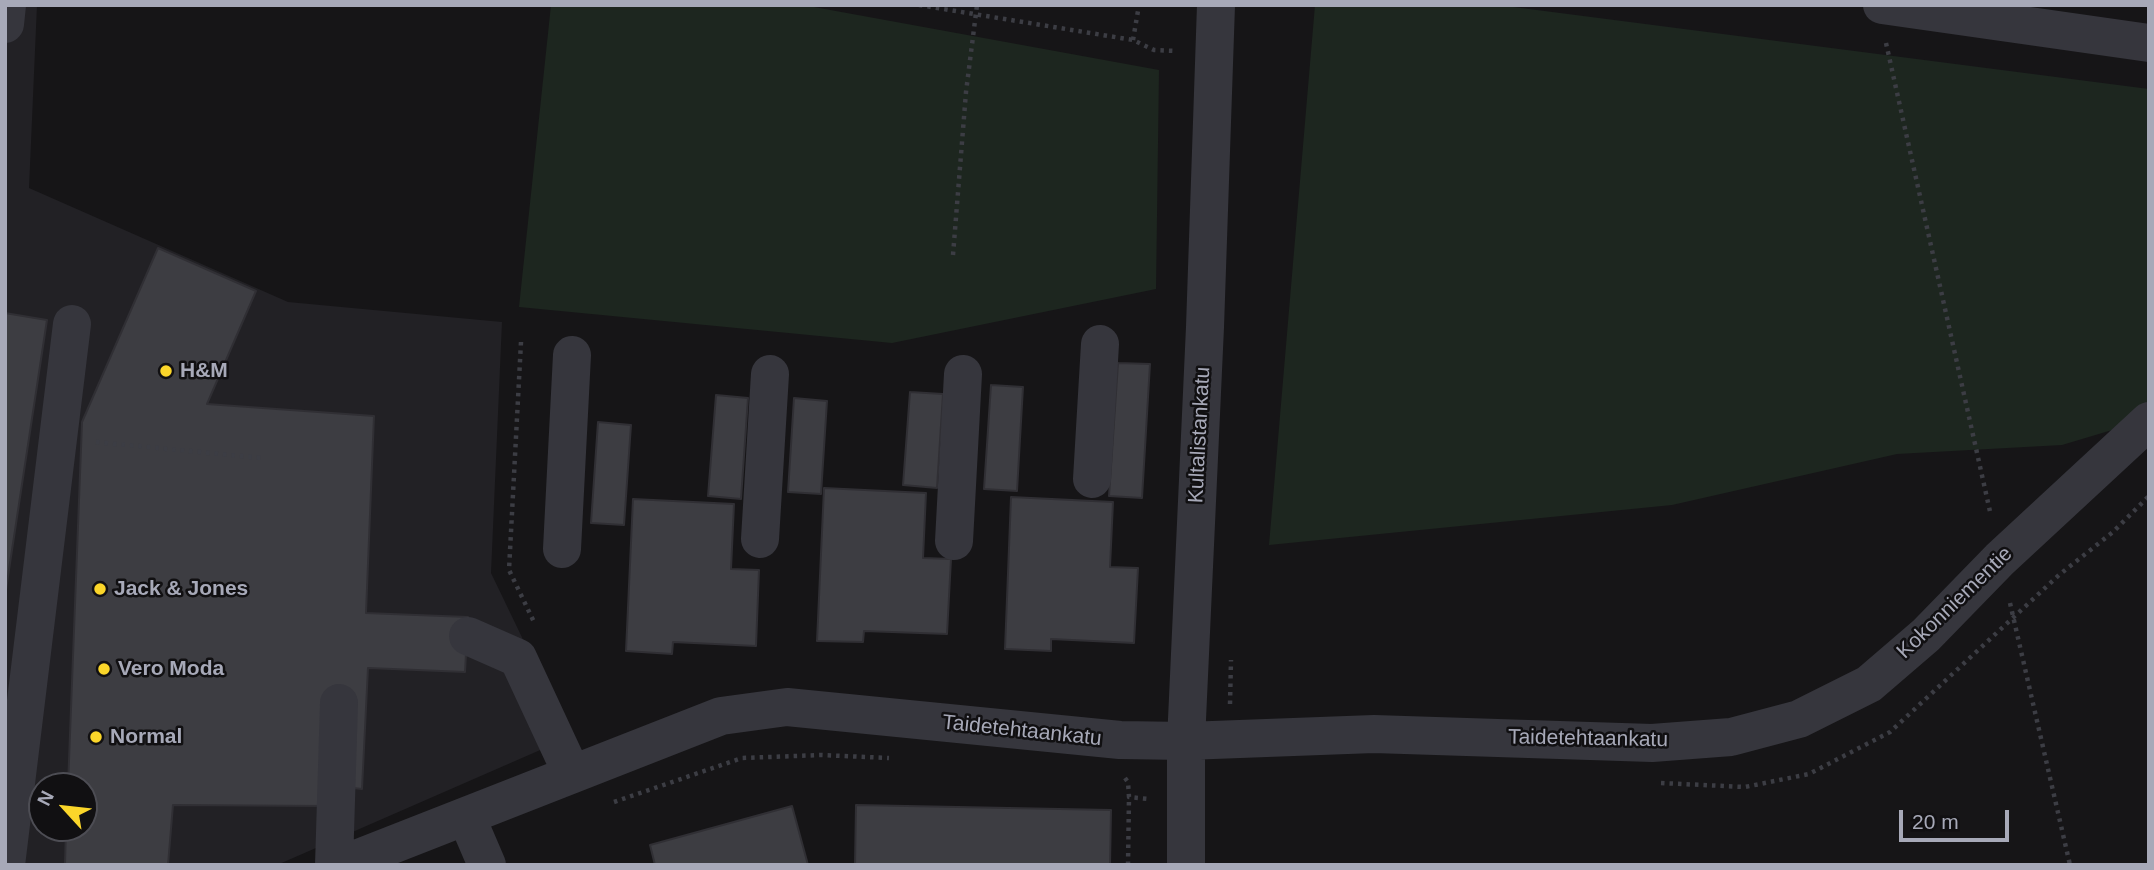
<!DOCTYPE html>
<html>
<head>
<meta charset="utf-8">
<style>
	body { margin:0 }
	#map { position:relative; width:2154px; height:870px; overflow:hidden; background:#161517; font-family:Helvetica,sans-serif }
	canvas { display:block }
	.frame { position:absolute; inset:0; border:7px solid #a7a9b8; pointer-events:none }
	.north { position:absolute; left:28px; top:772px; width:70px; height:70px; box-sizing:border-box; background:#111012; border:2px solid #4d4d54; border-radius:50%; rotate:297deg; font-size:19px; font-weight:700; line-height:28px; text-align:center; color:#a7a9b8 }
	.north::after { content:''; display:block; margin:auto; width:24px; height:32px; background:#fbd62a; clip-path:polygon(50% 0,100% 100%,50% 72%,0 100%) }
	.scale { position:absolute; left:1899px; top:810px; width:110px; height:32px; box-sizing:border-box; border:4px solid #a7a9b8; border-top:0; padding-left:9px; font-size:21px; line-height:24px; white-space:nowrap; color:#a7a9b8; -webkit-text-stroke:5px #111012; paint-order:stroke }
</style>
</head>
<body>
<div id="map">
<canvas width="2154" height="870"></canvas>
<div class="frame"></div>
<div class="north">N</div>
<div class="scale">20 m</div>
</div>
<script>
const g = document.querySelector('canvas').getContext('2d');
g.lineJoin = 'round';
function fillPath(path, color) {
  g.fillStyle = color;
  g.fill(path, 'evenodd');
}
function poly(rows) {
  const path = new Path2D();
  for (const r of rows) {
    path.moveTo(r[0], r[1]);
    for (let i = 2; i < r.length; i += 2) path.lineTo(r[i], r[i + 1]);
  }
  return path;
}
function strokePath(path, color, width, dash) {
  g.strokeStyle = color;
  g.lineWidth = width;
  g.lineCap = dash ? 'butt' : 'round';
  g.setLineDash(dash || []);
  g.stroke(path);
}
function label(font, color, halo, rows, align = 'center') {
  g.font = font + ' Helvetica,sans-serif';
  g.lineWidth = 5;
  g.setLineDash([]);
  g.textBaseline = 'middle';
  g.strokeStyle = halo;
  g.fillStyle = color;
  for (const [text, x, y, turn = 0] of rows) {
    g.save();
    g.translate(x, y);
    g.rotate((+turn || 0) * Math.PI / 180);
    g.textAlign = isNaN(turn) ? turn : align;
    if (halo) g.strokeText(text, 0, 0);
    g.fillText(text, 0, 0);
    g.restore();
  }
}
fillPath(poly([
	[5,5,37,5,29,188,288,302,502,322,491,573,570,737,277,865,5,865],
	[42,786,84,786,84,828,42,828]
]), '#222125');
fillPath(poly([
	[551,5,803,5,1159,70,1156,289,892,343,519,307],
	[1315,5,1498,5,2149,89,2149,419,2062,445,1897,454,1672,505,1269,545]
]), '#1d261f');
const building = poly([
	[158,248,256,291,207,404,374,416,366,613,468,617,465,672,368,668,362,789,327,785,325,806,173,805,168,865,65,864,66,828,84,828,84,786,68,786,82,422,158,248],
	[5,313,47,320,5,596,5,313],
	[1118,363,1150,364,1142,498,1109,496,1118,363],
	[991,385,1023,387,1017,491,984,489,991,385],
	[910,392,943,394,937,488,903,485,910,392],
	[716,395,748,398,741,499,708,496,716,395],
	[794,398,827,401,821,494,788,492,794,398],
	[598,422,631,425,624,525,591,523,598,422],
	[824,488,926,493,923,558,951,559,947,634,864,631,863,642,817,641,824,488],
	[1011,497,1113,502,1110,567,1138,568,1134,643,1051,639,1051,651,1005,649,1011,497],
	[633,499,734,504,731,569,759,570,756,646,673,642,672,654,626,651,633,499],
	[856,805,1111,810,1110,865,855,865,856,805],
	[792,806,808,865,655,865,650,845,792,806]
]);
fillPath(building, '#3d3d42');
strokePath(building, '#302f34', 2);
strokePath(poly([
	[919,5,1133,40,1154,50,1176,51],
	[1133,40,1139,5],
	[1886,43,1991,516],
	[953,255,966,92,977,5],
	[521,342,509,570,534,622],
	[96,442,261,458],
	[2010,603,2070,865],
	[1230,704,1231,660],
	[1125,778,1128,782,1129,797,1149,799],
	[1661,783,1745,787,1809,774,1890,732,2059,575,2113,532,2149,496],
	[614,802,742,758,822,755,889,758],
	[1128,865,1129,797]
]), '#3c3d44', 4.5, [3.5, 5]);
strokePath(poly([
	[1882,5,2149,43],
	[5,24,7,5],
	[1092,479,1100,344],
	[760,539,770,374],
	[954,541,963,374],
	[562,549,572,355],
	[468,636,518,658,572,774],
	[466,816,487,865],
	[6,865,72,324],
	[334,865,339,703],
	[341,865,721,716,787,707,1120,740,1186,741,1374,734,1652,743,1731,737,1799,719,1869,684,1926,635,2000,559,2149,421],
	[1186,865,1186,741,1205,327,1216,5]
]), '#36363d', 38);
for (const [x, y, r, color] of [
	[166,371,7,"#fbd62a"],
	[100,589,7,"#fbd62a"],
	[104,669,7,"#fbd62a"],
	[96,737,7,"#fbd62a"]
]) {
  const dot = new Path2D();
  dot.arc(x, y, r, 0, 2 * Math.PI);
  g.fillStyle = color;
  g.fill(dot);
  strokePath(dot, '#111012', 2.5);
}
label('bold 21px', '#a7a9b8', '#111012', [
	["H&M",180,371],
	["Jack & Jones",114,589],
	["Vero Moda",118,669],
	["Normal",110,737]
], 'left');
label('21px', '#a7a9b8', '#111012', [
	["Kultalistankatu",1200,435,-87],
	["Kokonniementie",1955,603,-44],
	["Taidetehtaankatu",1022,731,6],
	["Taidetehtaankatu",1588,739,1]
]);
</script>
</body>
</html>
